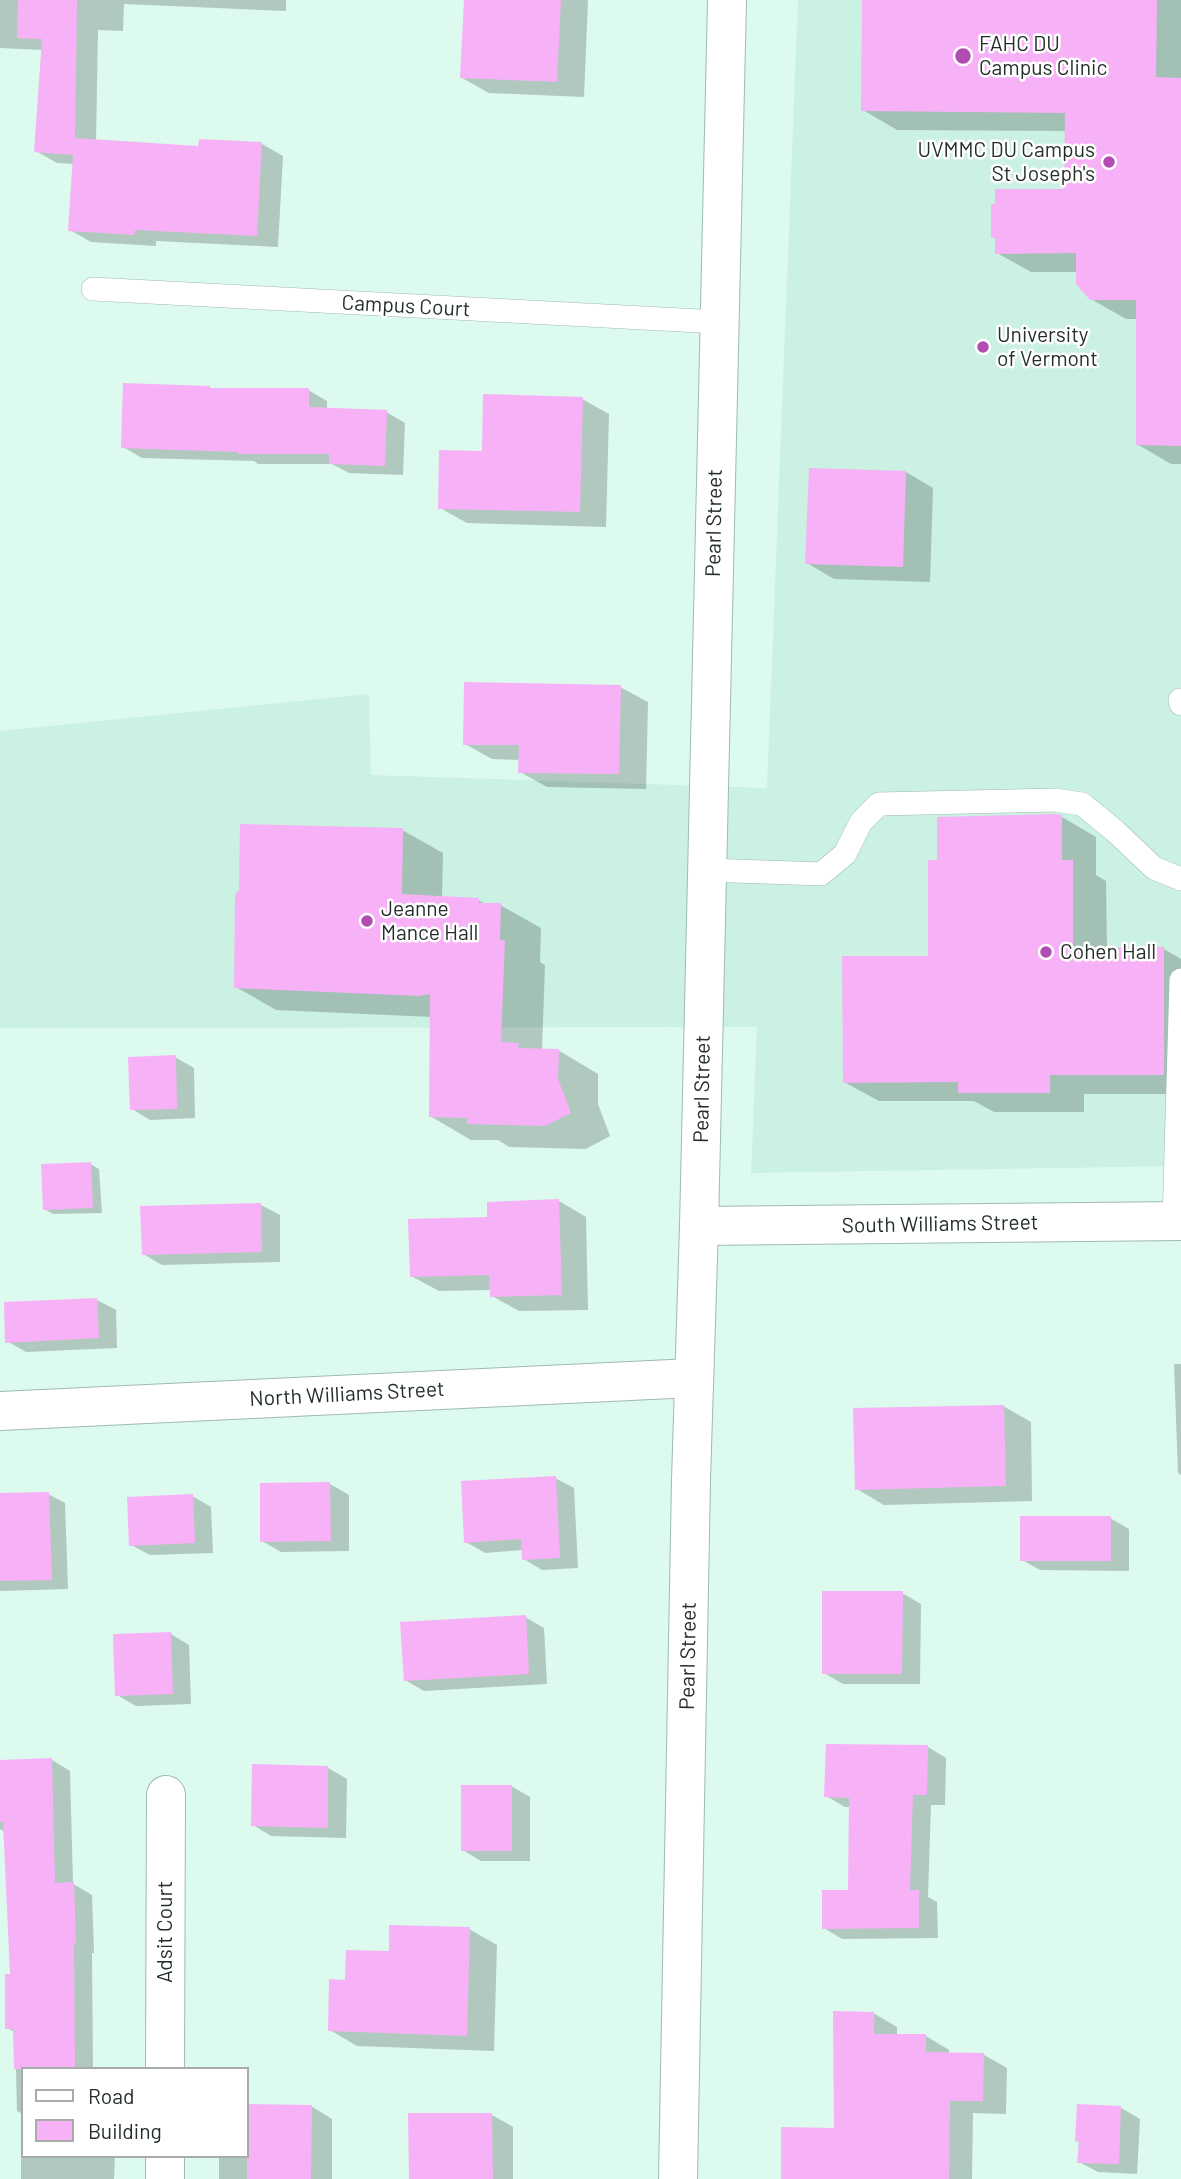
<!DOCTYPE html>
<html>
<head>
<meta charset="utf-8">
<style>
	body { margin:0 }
	#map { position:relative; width:1181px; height:2179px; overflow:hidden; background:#ddfaee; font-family:Barlow,sans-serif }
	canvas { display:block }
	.legend { position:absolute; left:21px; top:2067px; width:228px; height:91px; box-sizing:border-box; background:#fff; border:2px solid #a7acaa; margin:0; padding:9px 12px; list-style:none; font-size:21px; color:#242f2a }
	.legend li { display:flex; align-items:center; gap:14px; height:35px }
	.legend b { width:35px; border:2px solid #a7acaa }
</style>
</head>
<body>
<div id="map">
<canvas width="1181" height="2179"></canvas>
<ul class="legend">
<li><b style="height:9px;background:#fff"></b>Road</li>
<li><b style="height:19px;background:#f7b1f6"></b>Building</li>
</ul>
</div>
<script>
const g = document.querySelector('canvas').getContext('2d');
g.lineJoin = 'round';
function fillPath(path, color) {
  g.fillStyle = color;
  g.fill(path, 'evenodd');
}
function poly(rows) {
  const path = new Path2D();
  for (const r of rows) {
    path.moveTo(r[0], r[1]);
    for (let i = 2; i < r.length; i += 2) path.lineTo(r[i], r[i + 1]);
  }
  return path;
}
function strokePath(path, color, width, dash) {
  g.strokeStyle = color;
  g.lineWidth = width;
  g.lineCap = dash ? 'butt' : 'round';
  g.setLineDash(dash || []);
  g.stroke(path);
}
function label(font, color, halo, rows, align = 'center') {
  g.font = font + ' Barlow,sans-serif';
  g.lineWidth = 5;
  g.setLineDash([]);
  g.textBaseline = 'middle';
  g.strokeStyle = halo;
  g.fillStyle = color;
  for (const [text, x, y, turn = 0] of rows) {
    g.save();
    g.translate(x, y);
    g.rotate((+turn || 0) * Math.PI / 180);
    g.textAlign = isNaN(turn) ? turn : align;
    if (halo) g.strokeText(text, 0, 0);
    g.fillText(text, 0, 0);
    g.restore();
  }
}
fillPath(poly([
	[798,0,1181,0,1181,1166,751,1173,757,1027,0,1028,0,731,369,694,371,775,767,788]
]), '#cbf1e2');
fillPath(poly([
	[0,0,286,0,286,11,124,4,123,31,98,30,96,141,200,148,262,144,283,156,278,247,156,241,156,246,91,242,70,230,74,164,57,163,36,151,43,50,0,48],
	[465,0,588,0,584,97,489,93,462,78],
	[863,0,1181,0,1181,464,1171,464,1137,444,1138,319,1126,319,1091,299,1078,272,1031,272,997,253,997,239,993,237,1065,191,1066,131,897,130,863,110],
	[209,387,214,390,308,390,327,401,327,410,386,412,405,423,403,475,349,473,332,464,258,464,254,461,142,458,123,447],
	[582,399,609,414,606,527,467,523,440,508],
	[906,472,933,488,930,582,834,579,807,563],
	[620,687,648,702,646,789,547,787,520,772,520,760,492,759,465,744],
	[1062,817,1096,837,1096,875,1106,881,1107,950,1164,949,1181,959,1181,1094,1084,1094,1084,1112,994,1112,974,1101,879,1101,844,1082,930,958,939,862],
	[402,830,443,853,442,898,478,900,487,905,500,905,541,928,540,962,545,965,542,1050,558,1050,598,1074,598,1104,610,1136,586,1149,509,1147,498,1140,471,1140,430,1116,432,1017,276,1010,236,987],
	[175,1057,194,1068,195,1118,150,1120,132,1109],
	[90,1164,99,1169,102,1213,53,1214,44,1209],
	[559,1201,586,1217,588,1310,519,1311,492,1296,491,1290,439,1291,411,1276],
	[261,1205,280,1215,280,1262,162,1265,143,1254],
	[97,1300,116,1310,117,1348,26,1352,7,1341],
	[1174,1364,1181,1364,1181,1475,1178,1473],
	[1003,1406,1031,1422,1032,1501,884,1505,857,1489],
	[555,1478,574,1488,578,1568,542,1570,524,1559,523,1550,485,1553,466,1542],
	[330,1484,349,1495,349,1551,281,1552,262,1541],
	[48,1494,65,1503,68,1589,0,1591,0,1495],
	[192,1496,211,1507,213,1553,150,1555,131,1545],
	[1110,1518,1129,1529,1129,1571,1040,1570,1022,1560],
	[902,1593,921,1604,920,1684,843,1684,824,1673],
	[525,1617,544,1628,547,1684,424,1691,405,1680],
	[171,1634,189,1645,191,1704,136,1706,117,1695],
	[928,1747,946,1758,945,1805,931,1805,928,1897,937,1902,938,1938,842,1939,824,1928,850,1892,850,1807,845,1807,826,1796],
	[52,1760,70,1771,73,1884,92,1895,94,1953,92,1953,93,2069,23,2069,23,2156,115,2156,114,2179,21,2179,21,2113,17,2111,15,2032,7,2028,12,1976,5,1832,0,1829,0,1761],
	[253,1766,328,1768,347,1779,346,1838,271,1836,253,1825],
	[511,1786,530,1797,530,1861,481,1861,463,1850],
	[469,1929,497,1945,494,2051,357,2046,330,2030,347,1982,390,1953],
	[873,2013,897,2027,897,2036,926,2036,949,2050,949,2054,984,2055,1007,2068,1006,2114,973,2113,972,2179,782,2179,835,2129],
	[247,2106,311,2106,332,2119,332,2179,219,2179,219,2156,247,2156],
	[1078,2106,1121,2108,1140,2119,1137,2174,1098,2172,1079,2162],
	[492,2115,513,2127,513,2179,411,2179]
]), '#0003');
fillPath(poly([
	[18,0,77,0,75,138,198,146,199,139,262,142,257,236,135,230,135,235,68,231,73,155,34,152,42,39,17,38],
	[464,0,561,0,557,82,460,78],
	[862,0,1157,0,1156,77,1181,78,1181,446,1136,445,1136,300,1090,300,1076,284,1076,253,995,254,995,238,991,238,991,204,995,204,995,189,1064,189,1065,113,861,111],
	[123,383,210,386,210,388,309,388,309,407,387,410,385,466,329,464,329,454,238,454,238,452,121,448],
	[483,394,583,397,580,512,438,509,439,450,482,451],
	[809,468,906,471,903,567,805,564],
	[464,682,621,685,619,774,518,773,519,745,463,745],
	[1054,814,1062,815,1062,860,1073,860,1073,948,1164,947,1164,1075,1050,1075,1050,1093,958,1093,958,1082,843,1083,842,956,928,956,928,860,937,860,937,817],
	[240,824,403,828,402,894,479,898,479,903,501,903,500,940,505,940,501,1042,519,1043,518,1048,559,1049,558,1079,571,1113,545,1126,467,1124,467,1118,429,1117,430,994,419,996,234,988,235,897,237,891,239,891],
	[176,1055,177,1109,130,1110,128,1057],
	[91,1162,93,1208,43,1210,41,1164],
	[559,1199,562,1295,490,1297,489,1275,410,1277,408,1219,487,1217,487,1202],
	[261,1203,262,1252,142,1255,140,1206],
	[97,1298,99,1338,5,1343,4,1302],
	[1004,1405,1006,1486,855,1490,853,1408],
	[556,1476,560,1558,522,1560,521,1539,464,1543,461,1481],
	[330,1482,331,1541,260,1542,260,1483],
	[49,1492,52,1580,0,1581,0,1493],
	[193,1494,195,1543,129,1546,127,1497],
	[1020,1516,1111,1516,1111,1561,1020,1561],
	[822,1591,903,1591,902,1674,822,1674],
	[526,1615,529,1674,404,1681,400,1622],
	[171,1632,173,1694,115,1696,113,1634],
	[826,1744,928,1745,927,1795,913,1795,910,1890,919,1890,919,1928,822,1929,822,1890,848,1890,849,1798,824,1797],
	[52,1758,55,1883,74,1882,76,1943,74,1943,75,2069,14,2069,13,2029,5,2029,5,1974,10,1974,3,1822,0,1822,0,1760],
	[252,1764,328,1766,328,1828,251,1826],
	[461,1785,512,1785,512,1851,461,1851],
	[389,1925,470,1927,467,2036,328,2031,329,1979,345,1980,346,1950,389,1951],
	[833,2011,874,2012,874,2034,926,2034,926,2052,984,2053,983,2101,950,2101,949,2179,781,2179,781,2127,834,2128],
	[247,2104,312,2105,311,2179,247,2179],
	[1077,2104,1121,2106,1119,2164,1077,2163,1079,2142,1075,2141],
	[408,2113,492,2113,493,2179,409,2179]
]), '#f7b1f6');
const lane = poly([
	[93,289,719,322],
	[1180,700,1181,704],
	[707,870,821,874,845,854,861,822,879,804,1055,800,1082,804,1115,831,1154,868,1181,879],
	[1174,1221,1181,980]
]);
const street = poly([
	[699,1226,1181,1221],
	[0,1411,693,1378],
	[165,2069,166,1795],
	[165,2179,165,2156]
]);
const secondary = poly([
	[678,2179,691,1480,699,1226,727,0]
]);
strokePath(lane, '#9fbbaf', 24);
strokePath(street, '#9fbbaf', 40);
strokePath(secondary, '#9fbbaf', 40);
strokePath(lane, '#fff', 23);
strokePath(street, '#fff', 38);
strokePath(secondary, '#fff', 38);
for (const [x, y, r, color] of [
	[963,56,9,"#b04cb2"],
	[1109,162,7,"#b04cb2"],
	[983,347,7,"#b04cb2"],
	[367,921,7,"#b04cb2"],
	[1046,952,7,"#b04cb2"]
]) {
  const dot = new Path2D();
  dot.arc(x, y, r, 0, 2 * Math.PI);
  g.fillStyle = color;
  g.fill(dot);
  strokePath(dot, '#fff', 2.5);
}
label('21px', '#242f2a', '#fff', [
	["FAHC DU",979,44],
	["Campus Clinic",979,68],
	["UVMMC DU Campus",1095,150,"right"],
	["St Joseph's",1095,174,"right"],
	["University",997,335],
	["of Vermont",997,359],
	["Jeanne",381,909],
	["Mance Hall",381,933],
	["Cohen Hall",1060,952]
], 'left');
label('21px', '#242f2a', '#fff', [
	["Campus Court",406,306,3],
	["Pearl Street",714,523,-89],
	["Pearl Street",702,1089,-89],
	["South Williams Street",940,1224,-1],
	["North Williams Street",347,1394,-3],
	["Pearl Street",688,1656,-89],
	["Adsit Court",165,1932,-90]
]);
</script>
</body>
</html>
